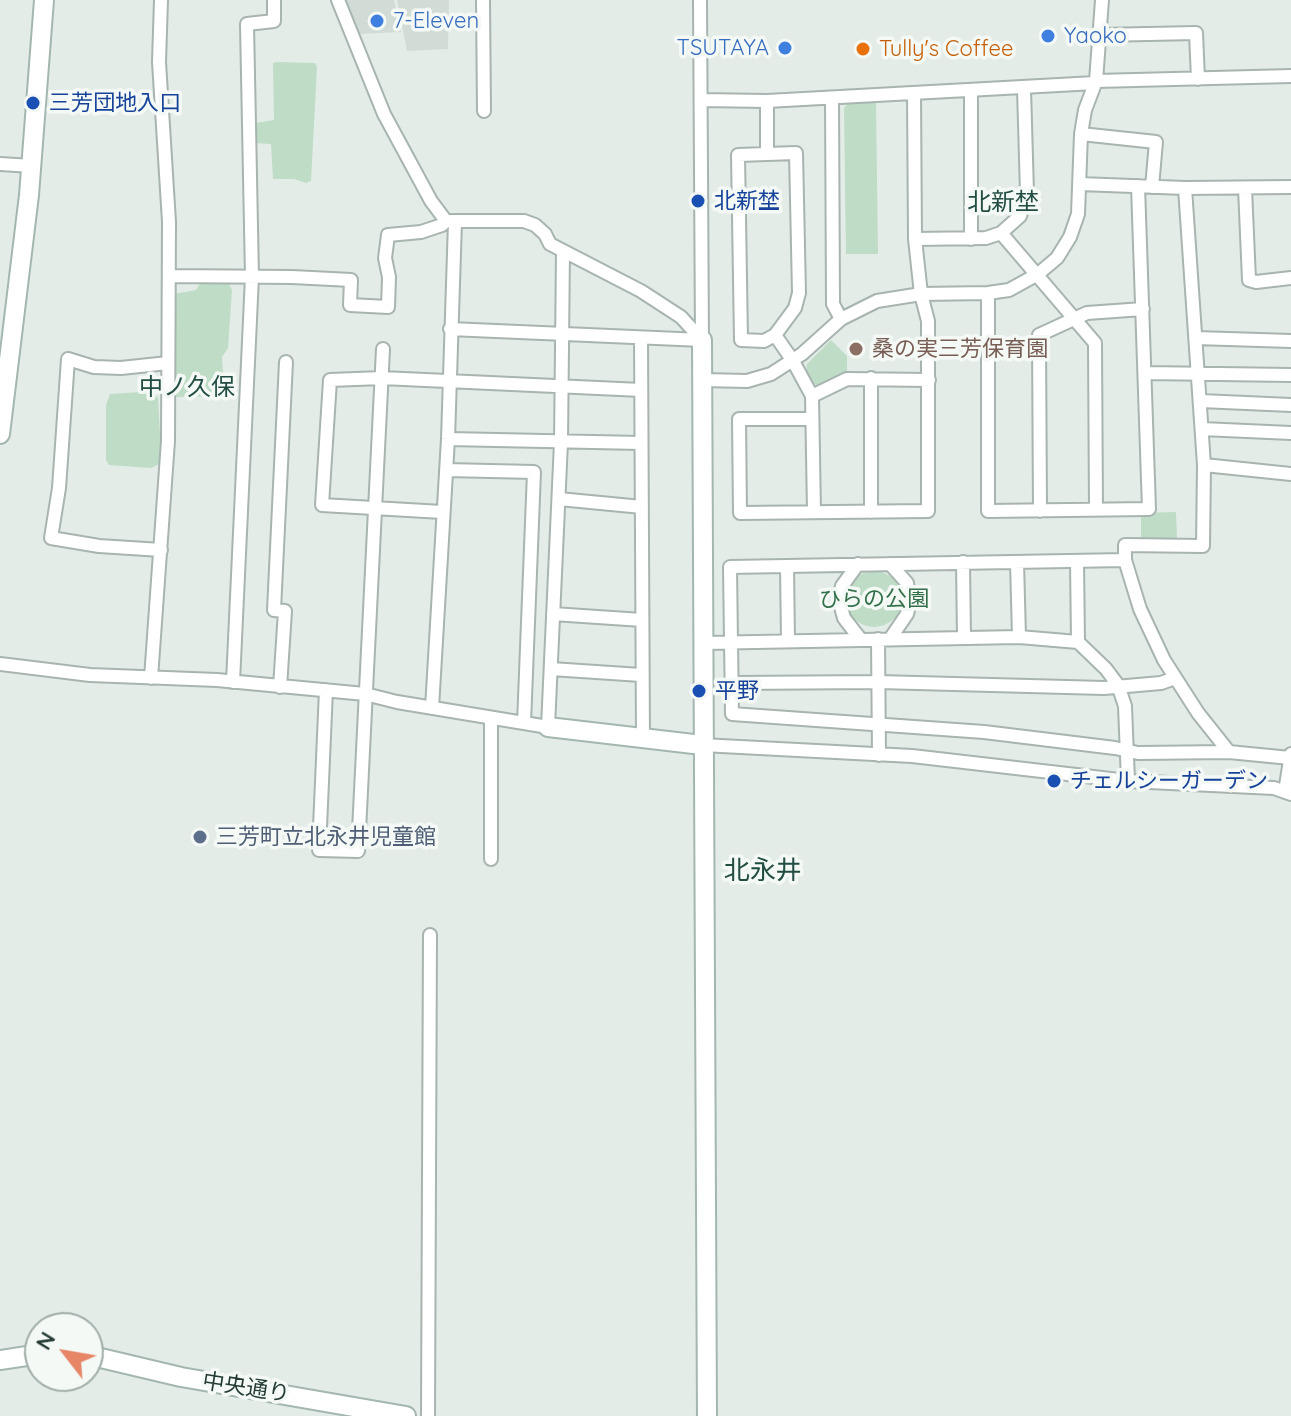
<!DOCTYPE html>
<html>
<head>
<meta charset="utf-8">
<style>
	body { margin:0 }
	#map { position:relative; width:1291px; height:1416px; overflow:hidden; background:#e4ece8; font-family:Quicksand,sans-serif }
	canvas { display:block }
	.north { position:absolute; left:24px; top:1312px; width:80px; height:80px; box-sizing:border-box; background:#f4f9f6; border:2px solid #a1ada9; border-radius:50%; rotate:301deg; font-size:22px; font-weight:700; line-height:32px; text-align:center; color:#253c36 }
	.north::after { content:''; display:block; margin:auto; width:28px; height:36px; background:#e78667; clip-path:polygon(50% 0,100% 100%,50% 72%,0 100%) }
</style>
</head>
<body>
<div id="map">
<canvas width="1291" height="1416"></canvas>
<div class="north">N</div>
</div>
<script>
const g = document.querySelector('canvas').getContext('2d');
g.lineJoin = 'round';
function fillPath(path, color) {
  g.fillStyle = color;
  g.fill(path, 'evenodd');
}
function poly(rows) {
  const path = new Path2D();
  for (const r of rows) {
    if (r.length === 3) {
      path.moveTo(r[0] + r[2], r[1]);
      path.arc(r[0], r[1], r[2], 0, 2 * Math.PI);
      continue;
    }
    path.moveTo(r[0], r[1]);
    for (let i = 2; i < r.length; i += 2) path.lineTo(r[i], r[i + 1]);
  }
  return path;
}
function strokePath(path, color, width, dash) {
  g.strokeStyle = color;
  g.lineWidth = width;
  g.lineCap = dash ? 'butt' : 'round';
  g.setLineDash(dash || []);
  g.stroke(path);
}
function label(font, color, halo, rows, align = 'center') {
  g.font = font + ' Quicksand,"Noto Sans JP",sans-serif';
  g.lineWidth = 7;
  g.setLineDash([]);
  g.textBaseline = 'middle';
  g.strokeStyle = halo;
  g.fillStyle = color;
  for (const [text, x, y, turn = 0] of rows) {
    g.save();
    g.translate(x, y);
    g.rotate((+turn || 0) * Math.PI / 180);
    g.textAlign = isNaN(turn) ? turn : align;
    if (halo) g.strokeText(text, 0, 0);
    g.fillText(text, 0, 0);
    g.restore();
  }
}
fillPath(poly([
	[344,0,394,0,401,32,359,34],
	[397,0,449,0,448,49,407,51]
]), '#d2dcd7');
fillPath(poly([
	[276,62,315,63,317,67,311,181,306,183,294,179,273,179,271,144,255,143,256,123,274,120,273,63],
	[876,101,878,254,846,254,844,108,849,102],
	[201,282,229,284,232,290,228,348,222,357,223,374,228,377,226,396,176,397,173,394,174,294,196,290],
	[831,340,847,356,847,374,821,386,814,384,806,372,807,364],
	[141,392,158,397,161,454,159,464,151,468,109,465,106,460,106,405,110,394],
	[1176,512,1177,538,1168,539,1168,541,1141,541,1141,513],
	[874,599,28]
]), '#bedcc6');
const street = poly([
	[338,0,384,114,431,201,446,221,524,221,535,225,545,234,550,244,641,291,681,317,702,340],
	[483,0,484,111],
	[700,0,702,340],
	[1100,35,1196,33,1198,79],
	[1096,81,1291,76],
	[971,92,971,239],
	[832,98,833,304,841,319],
	[702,100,767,101,1095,83],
	[767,101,767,154],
	[1081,134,1156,142,1152,187],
	[796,153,799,293,795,308,775,335,764,341,741,340,738,155,796,153],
	[0,164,32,166],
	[1080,184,1185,188,1291,187],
	[1185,188,1204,465,1203,546,1125,545,1125,560,1140,609,1164,660,1198,713,1229,752],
	[1245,188,1249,280,1256,282,1291,278],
	[1001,233,1095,343,1096,509],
	[915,239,986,238,1001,233,1020,216,1027,193,1024,89],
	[169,276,292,277,351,280,350,305,388,307,389,277,385,258,388,235,421,232,442,225,446,221],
	[988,293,988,511,1149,509,1138,186],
	[450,329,702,340],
	[775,335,793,361,812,396,814,512],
	[641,338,643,739],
	[1196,338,1291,341],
	[1145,373,1291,375],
	[871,378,871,512],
	[702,380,747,381,771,374,802,354,841,319,877,301,921,294,988,293,1009,290,1038,274,1057,258,1070,237,1078,214,1081,134,1085,110,1096,81,1102,0],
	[812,396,847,379,929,380],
	[1201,401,1291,405],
	[812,419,739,419,740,513,928,511,928,321,921,294,915,239,914,94],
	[1202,429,1291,433],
	[448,439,641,443],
	[1204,465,1291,474],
	[446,470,534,472,524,723],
	[559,499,642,507],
	[1040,511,1039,335,1087,313,1143,309],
	[442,512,322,505,330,380,382,378,641,390],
	[161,550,99,546,51,538,59,488,68,359,94,367,121,368,168,363],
	[1125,560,730,567,732,714,984,732,1115,748,1138,753,1229,752,1290,758],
	[1077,561,1078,642],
	[963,562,964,638],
	[1017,562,1019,637],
	[858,564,842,586,839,600,844,618,861,640],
	[787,566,788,641],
	[553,614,642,620],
	[878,639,879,755],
	[890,639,907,614,910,602,907,583,890,564],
	[703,643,1019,637,1078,642,1106,669,1118,685,1125,706,1128,781],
	[0,664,90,675,217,680,365,694,397,702,548,727,561,442,563,251],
	[551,669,641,675],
	[151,678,168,441,169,222,159,62,161,0],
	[233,682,252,277,247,24,274,21,274,0],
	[731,683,879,682,1104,688,1161,683,1175,678],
	[280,687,285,611,274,610,286,362],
	[326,690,319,850,358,851,383,349],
	[432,708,448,439,455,222],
	[702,745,912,756,1128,781,1274,788,1291,794],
	[1285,792,1291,754],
	[491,859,491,718],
	[428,1416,430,935]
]);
const secondary = poly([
	[702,340,707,1416],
	[0,434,29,195,44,0],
	[548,727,702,745],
	[88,1355,181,1377,406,1416],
	[0,1360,40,1354]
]);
strokePath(street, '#a7b4af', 16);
strokePath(secondary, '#a3b7b0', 22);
strokePath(street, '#fff', 12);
strokePath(secondary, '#fff', 18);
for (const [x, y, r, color] of [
	[377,21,8,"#3f7fe0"],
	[1048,36,8,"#3f7fe0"],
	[785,48,8,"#3f7fe0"],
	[863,49,8,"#e8710a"],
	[33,103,8,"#1a4fb4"],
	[698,201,8,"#1a4fb4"],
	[856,349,8,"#8d6e63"],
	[699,691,8,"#1a4fb4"],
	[1054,781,8,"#1a4fb4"],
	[200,837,8,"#5c6f8a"]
]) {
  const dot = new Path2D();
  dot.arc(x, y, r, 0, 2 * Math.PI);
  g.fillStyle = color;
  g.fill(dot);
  strokePath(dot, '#f4f9f6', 3);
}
label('22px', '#366cbe', '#f4f9f6', [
	["7-Eleven",393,21],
	["Yaoko",1064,36],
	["TSUTAYA",769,48,"right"]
], 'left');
label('22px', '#c56008', '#f4f9f6', [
	["Tully's Coffee",879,49]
], 'left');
label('22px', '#164399', '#f4f9f6', [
	["三芳団地入口",49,103],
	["北新埜",714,201],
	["平野",715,691],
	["チェルシーガーデン",1070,781]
], 'left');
label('22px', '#785e54', '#f4f9f6', [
	["桑の実三芳保育園",872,349]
], 'left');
label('22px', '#32704a', '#f4f9f6', [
	["ひらの公園",874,599]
]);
label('22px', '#4e5e75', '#f4f9f6', [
	["三芳町立北永井児童館",216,837]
], 'left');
label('22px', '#253c36', '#f4f9f6', [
	["中央通り",246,1388,9]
]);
label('24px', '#224d43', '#f4f9f6', [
	["北新埜",1003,203],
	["中ノ久保",187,388]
]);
label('26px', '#224d43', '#f4f9f6', [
	["北永井",763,871]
]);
</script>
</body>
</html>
